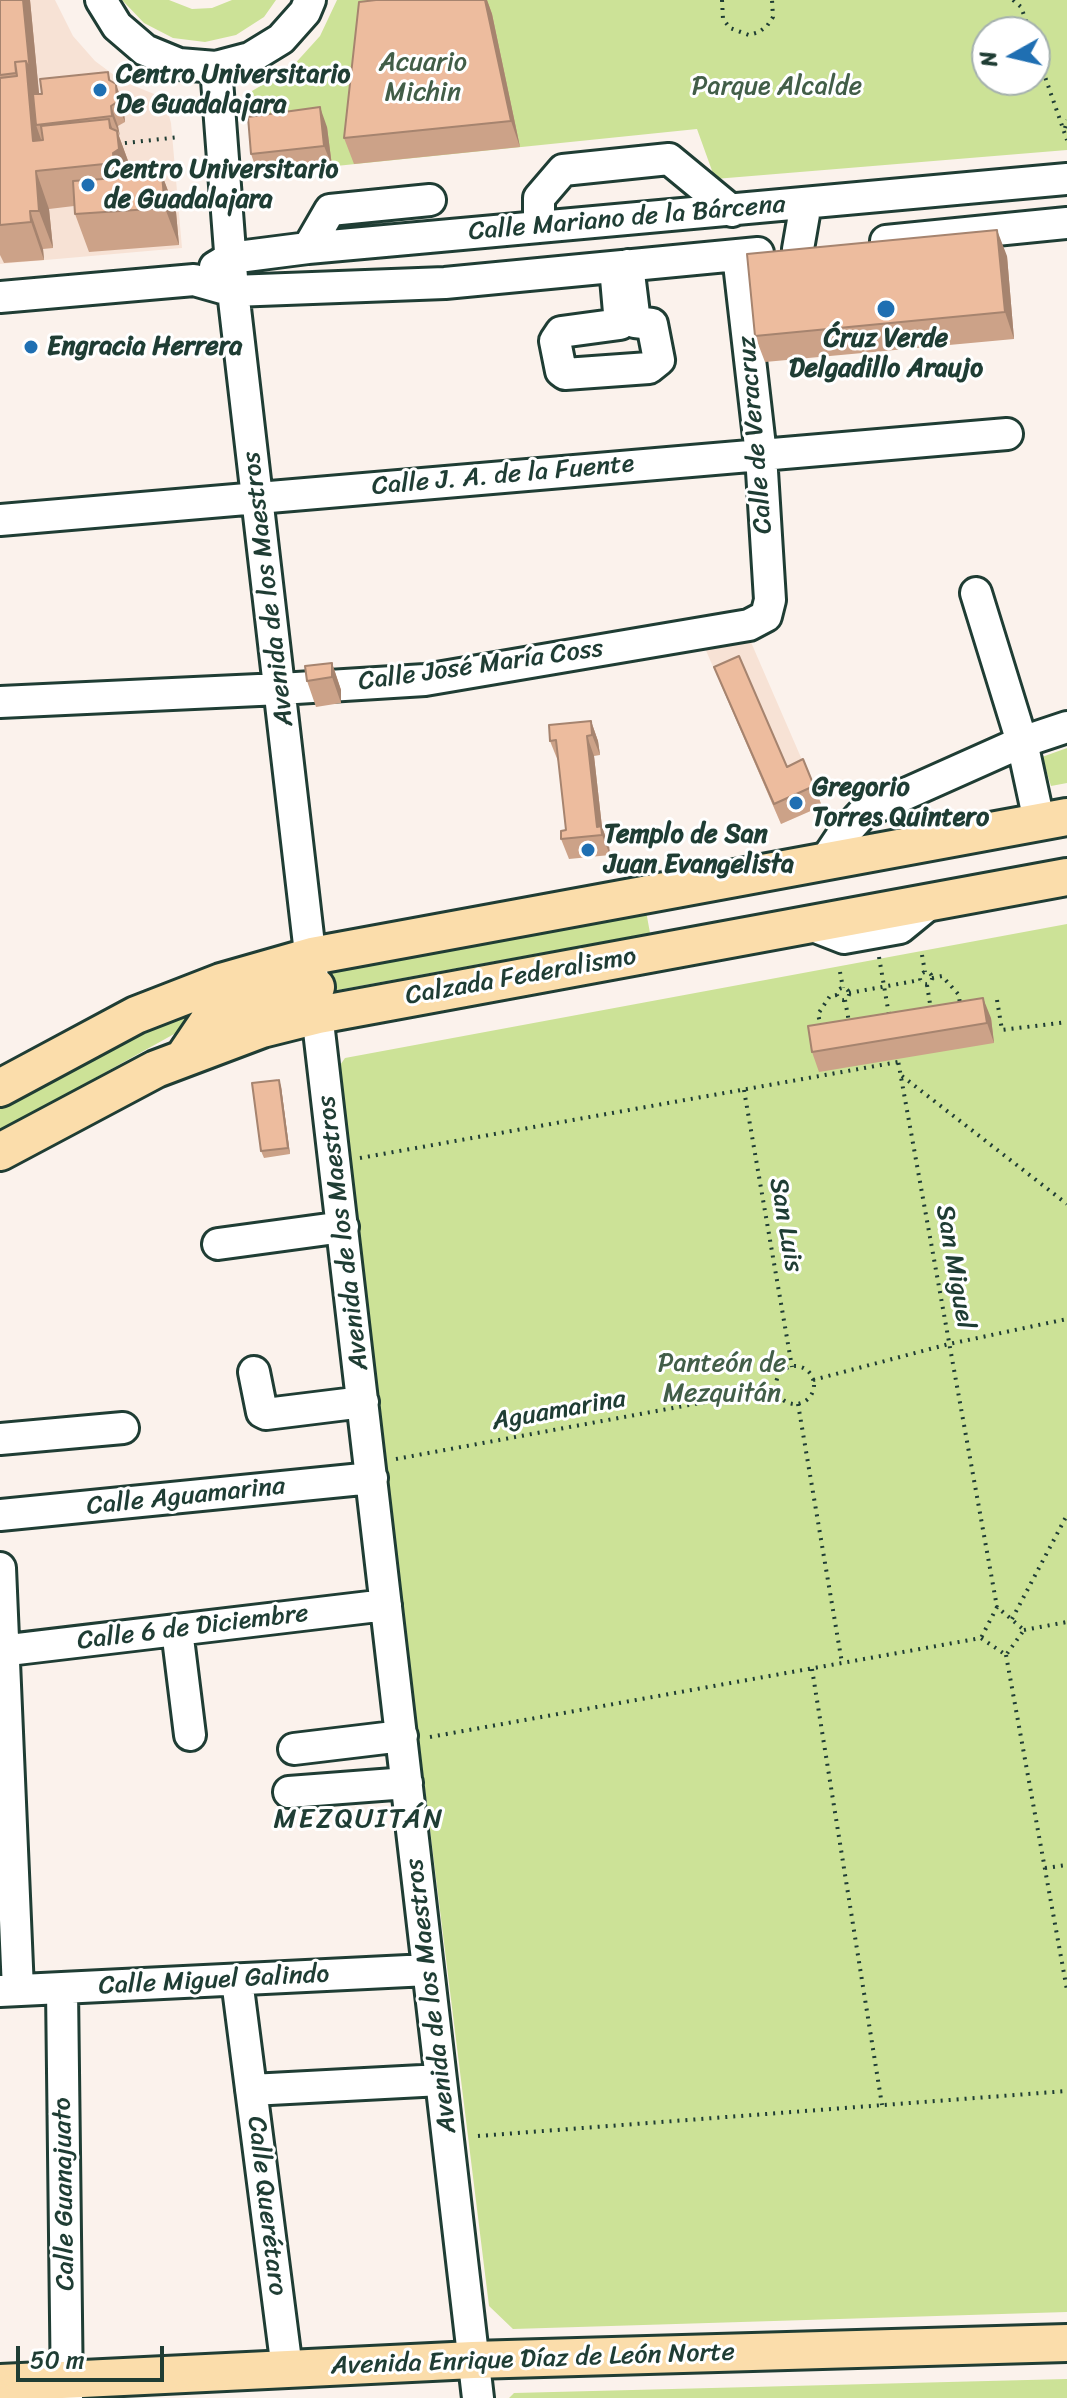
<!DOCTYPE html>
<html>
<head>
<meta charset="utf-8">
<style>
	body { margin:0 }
	#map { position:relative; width:1067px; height:2398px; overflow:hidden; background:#fbf2ec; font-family:Sriracha,sans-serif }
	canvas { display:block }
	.north { position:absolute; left:971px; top:16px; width:80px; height:80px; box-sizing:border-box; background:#fff; border:2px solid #a5b1ae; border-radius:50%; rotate:262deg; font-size:22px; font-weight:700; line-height:32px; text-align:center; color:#1f3d34 }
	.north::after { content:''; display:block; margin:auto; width:28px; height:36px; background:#1f6fb2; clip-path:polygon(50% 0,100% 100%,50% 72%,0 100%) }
	.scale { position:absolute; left:16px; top:2346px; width:148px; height:36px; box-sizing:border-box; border:4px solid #1f3d34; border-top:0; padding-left:10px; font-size:24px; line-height:28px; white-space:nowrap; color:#1f3d34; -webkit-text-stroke:6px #fff; paint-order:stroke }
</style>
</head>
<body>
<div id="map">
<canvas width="1067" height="2398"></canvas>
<div class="north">N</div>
<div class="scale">50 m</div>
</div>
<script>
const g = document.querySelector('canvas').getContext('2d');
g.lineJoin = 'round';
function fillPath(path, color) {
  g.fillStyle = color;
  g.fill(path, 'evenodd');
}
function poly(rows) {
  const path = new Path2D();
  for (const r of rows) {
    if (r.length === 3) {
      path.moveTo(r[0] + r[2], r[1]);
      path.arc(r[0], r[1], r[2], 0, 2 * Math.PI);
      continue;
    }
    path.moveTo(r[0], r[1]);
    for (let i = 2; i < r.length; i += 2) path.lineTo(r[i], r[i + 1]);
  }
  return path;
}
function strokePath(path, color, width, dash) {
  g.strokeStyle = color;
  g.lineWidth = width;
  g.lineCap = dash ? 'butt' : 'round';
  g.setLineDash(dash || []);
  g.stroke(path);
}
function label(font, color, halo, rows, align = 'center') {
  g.font = font + ' Sriracha,sans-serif';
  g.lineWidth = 6;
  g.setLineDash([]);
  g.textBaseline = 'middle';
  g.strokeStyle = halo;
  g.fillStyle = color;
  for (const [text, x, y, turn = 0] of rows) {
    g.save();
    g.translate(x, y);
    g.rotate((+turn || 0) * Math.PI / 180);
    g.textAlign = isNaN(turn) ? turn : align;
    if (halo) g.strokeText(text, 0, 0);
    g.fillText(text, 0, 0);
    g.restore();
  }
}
fillPath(poly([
	[0,0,55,0,73,36,95,61,122,81,164,98,171,123,182,248,0,264],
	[747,633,822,806,781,824,701,639]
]), '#f7e2d5');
fillPath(poly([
	[122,0,169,0,192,9,212,8,232,0,276,0,264,17,236,35,205,42,173,38,144,23],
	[337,0,1067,0,1067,150,715,179,697,129,258,174,252,91,291,68,320,36],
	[987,32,1035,32,1035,80,987,80],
	[1067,748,1067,783,1051,786,1042,757],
	[646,911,650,933,332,991,329,969],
	[1067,924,1067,2312,513,2329,489,2306,336,1071,345,1058],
	[204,1002,210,1014,0,1131,0,1104,132,1031],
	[1067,2379,1067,2398,509,2398,514,2393]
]), '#cce297');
const minor = poly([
	[101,0,117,26,145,50,179,64,216,67,250,58,281,39,305,12,310,0],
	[216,67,233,291,478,2398],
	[539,227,539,198,563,170,669,159,732,211],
	[886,241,1067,223],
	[308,248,330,210,430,200],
	[798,249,806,203],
	[215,267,230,258,308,248,1067,179],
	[615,267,620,324,561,332,555,341,561,371,565,374,649,368,659,360,652,324,635,322,628,265],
	[0,297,194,280,233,291,445,283,758,253],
	[0,520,1007,434],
	[976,593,1022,742,1039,821],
	[0,702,280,689,425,680,749,625,766,616,770,600,761,455,738,255],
	[825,861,841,837,863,813,1022,742,1067,727],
	[808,924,844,938,900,928,933,901],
	[218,1244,343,1227],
	[254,1372,262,1412,266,1414,363,1402],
	[0,1439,123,1428],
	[0,1515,372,1478],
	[0,1568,18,1990],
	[177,1630,190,1735],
	[0,1651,386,1605],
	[294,1749,402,1736],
	[289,1792,407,1783],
	[237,1980,287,2369],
	[62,1989,67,2398],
	[0,1991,428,1970],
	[251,2090,441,2080]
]);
const major = poly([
	[184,1057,209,1020,259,1002,316,987],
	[0,1088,136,1015,221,982,312,956,1067,817],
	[0,1152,156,1069,262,1029,318,1015,1067,877],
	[0,2383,473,2360,1067,2343]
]);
strokePath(minor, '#1f3d34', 36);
strokePath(major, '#1f3d34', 42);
strokePath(poly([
	[722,0,723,19,730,28,749,35,759,32,767,26,773,17,772,0],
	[1013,0,1021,7,1030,32],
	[1035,48,1067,140],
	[1065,128,1067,120],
	[117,144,179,137],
	[922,955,925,972],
	[879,957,889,1015],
	[926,978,6],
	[840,972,843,988],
	[932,978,942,976,959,995,960,1006],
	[927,985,931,1010],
	[843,994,6],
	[849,993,920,980],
	[845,1000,849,1022],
	[997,1000,1002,1030,1067,1022],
	[821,1027,818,1014,830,996,837,995],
	[897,1055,997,1607],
	[902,1076,1067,1204],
	[744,1090,792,1367],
	[360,1158,898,1062],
	[795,1385,19],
	[813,1380,949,1344,1067,1319],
	[798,1404,842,1663],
	[396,1459,776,1389],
	[1012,1619,1067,1515],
	[1024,1630,1067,1622],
	[1006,1655,1067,1990],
	[812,1669,882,2105],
	[430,1737,981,1638,1006,1655,1024,1630,997,1607,981,1638],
	[1045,1868,1067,1865],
	[478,2136,1067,2091]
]), '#1f3d34', 4, [2, 6]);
strokePath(minor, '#fff', 30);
strokePath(major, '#fbddab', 36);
fillPath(poly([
	[0,0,30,0,39,94,108,72,111,82,123,104,125,122,118,126,119,136,131,169,131,177,162,175,176,212,179,245,89,252,75,214,74,206,49,209,53,248,43,249,44,260,4,263,0,255],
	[376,0,487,0,492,14,520,147,354,164,344,138],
	[327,127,332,166,258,174,251,154],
	[1007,256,1014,339,765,362,755,336],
	[332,663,341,690,341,703,316,707,307,681],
	[714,667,787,767,814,786,822,806,781,824,722,687],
	[591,721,598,741,600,755,594,756,602,827,609,846,610,855,569,859,561,839,566,830,559,761,558,761,550,741],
	[991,1018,994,1043,819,1072,812,1052],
	[281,1086,290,1154,264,1158,261,1151]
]), '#cca288');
fillPath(poly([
	[23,0,30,0,42,124,36,125,43,145,33,141,26,61],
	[485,0,487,0,492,14,520,147,511,121],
	[116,84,123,104,125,122,117,102],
	[111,106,118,126,120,136,112,116],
	[320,107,327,127,332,166,324,146],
	[109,119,118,145,117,131,131,169,132,187,127,200,114,163],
	[36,171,49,209,53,248,39,211],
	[162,175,176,212,179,245,165,208],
	[30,211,43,249,44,260,31,222],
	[997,230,1007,256,1014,339,1005,312],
	[332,663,341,690,341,703,332,677],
	[591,721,598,741,600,755,592,735],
	[587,736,594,756,602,827,609,846,610,855,602,835,597,827],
	[983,998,991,1018,994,1043,987,1023],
	[279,1080,281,1086,290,1154,288,1148]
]), '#a6846f');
const building = poly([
	[0,0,23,0,30,72,26,61,15,62,16,73,0,75,0,0],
	[376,0,485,0,511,121,344,138,359,2,376,0],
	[26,61,33,141,43,140,41,126,109,119,110,128,117,131,119,149,113,153,114,163,36,171,39,211,30,211,31,222,0,225,0,78,17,76,15,62,26,61],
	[108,72,109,80,116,84,117,102,111,106,112,116,36,125,33,94,42,94,40,79,108,72],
	[320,107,324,146,251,154,248,117,320,107],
	[162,175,165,208,75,214,73,181,162,175],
	[997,230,1005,312,755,336,747,254,997,230],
	[739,656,787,767,803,759,814,786,774,804,714,667,739,656],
	[332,663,332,677,307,681,305,666,332,663],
	[591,721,592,735,587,736,597,827,601,826,602,835,561,839,561,831,566,830,556,740,550,741,549,725,591,721],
	[983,998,987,1023,812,1052,808,1026,983,998],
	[279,1080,288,1148,261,1151,252,1083,279,1080]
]);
fillPath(building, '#edbc9e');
strokePath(building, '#a6846f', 2);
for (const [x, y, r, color] of [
	[100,90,8,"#1f6fb2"],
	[88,185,8,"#1f6fb2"],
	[886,309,10,"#1f6fb2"],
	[31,347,8,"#1f6fb2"],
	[796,803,8,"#1f6fb2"],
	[588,850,8,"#1f6fb2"]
]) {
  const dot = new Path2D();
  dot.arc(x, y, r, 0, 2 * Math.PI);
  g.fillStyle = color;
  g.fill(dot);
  strokePath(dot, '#fff', 3);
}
label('26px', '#425e48', '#fff', [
	["Acuario",423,63],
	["Michin",423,93],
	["Parque Alcalde",777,87],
	["Panteón de",722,1364],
	["Mezquitán",722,1394]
]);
label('bold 26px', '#1f3d34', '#fff', [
	["Centro Universitario",116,75],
	["De Guadalajara",116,105],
	["Centro Universitario",104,170],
	["de Guadalajara",104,200],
	["Ćruz Verde",886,339,"center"],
	["Delgadillo Araujo",886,369,"center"],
	["Engracia Herrera",47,347],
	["Gregorio",812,788],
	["Torres Quintero",812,818],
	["Templo de San",604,835],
	["Juan Evangelista",604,865]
], 'left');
label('26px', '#1f3d34', '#fff', [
	["Calle Mariano de la Bárcena",627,219,-5],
	["Calle de Veracruz",756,435,-95],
	["Calle J. A. de la Fuente",503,476,-5],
	["Avenida de los Maestros",269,589,-97],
	["Calle José María Coss",481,666,-8],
	["Calzada Federalismo",521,977,-10],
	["San Luis",785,1225,80],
	["Avenida de los Maestros",344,1233,-97],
	["San Miguel",954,1267,80],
	["Aguamarina",559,1411,-10],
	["Calle Aguamarina",186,1497,-6],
	["Calle 6 de Diciembre",193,1628,-7],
	["Calle Miguel Galindo",214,1981,-3],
	["Avenida de los Maestros",432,1996,-97],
	["Calle Guanajuato",65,2194,-91],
	["Calle Querétaro",266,2206,83],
	["Avenida Enrique Díaz de León Norte",533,2360,-2]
]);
g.letterSpacing = '2px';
label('28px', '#1f3d34', '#fff', [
	["MEZQUITÁN",359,1820]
]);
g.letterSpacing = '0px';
</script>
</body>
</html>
